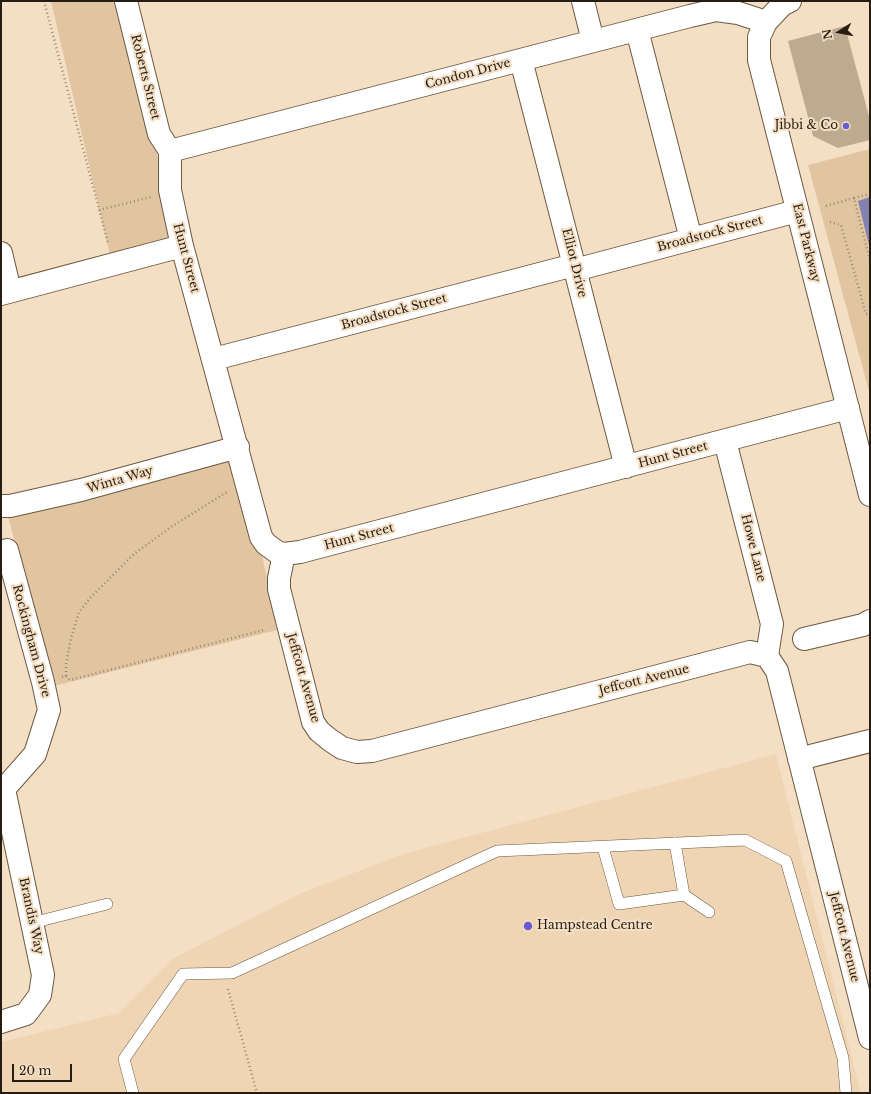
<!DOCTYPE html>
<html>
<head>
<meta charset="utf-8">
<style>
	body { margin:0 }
	#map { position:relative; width:871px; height:1094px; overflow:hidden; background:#f4dfc4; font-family:"Libre Baskerville",serif }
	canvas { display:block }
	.frame { position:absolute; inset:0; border:2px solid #251d13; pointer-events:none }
	.north { position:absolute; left:819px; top:12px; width:40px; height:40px; -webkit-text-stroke:3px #f4dfc4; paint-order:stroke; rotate:259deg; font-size:11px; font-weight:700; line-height:16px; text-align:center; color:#251d13 }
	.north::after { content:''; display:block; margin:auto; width:14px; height:18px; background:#251d13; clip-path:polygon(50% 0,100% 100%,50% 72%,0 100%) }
	.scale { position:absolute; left:12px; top:1064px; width:60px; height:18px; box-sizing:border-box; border:2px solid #251d13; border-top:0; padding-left:5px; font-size:12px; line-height:14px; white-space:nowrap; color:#251d13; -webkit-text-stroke:3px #f4dfc4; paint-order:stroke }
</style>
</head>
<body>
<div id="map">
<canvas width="871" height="1094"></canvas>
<div class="frame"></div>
<div class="north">N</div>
<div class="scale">20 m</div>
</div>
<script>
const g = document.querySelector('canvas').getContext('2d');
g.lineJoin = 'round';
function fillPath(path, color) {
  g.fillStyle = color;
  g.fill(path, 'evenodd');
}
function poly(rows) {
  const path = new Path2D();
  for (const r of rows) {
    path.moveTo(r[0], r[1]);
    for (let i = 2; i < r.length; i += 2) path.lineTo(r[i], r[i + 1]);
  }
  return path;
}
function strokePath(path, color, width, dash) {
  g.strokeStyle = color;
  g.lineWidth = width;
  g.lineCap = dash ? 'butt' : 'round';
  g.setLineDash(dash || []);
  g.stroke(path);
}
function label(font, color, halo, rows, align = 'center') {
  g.font = font + ' "Libre Baskerville",serif';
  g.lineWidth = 4;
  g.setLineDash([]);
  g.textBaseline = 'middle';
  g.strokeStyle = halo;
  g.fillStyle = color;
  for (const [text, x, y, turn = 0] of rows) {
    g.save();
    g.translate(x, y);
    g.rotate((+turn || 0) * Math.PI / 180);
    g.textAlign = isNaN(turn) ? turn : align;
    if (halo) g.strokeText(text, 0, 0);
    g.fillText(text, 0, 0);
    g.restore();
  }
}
fillPath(poly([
	[776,754,861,1093,1,1093,1,1042,119,1013,174,958,299,894,403,854]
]), '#efd5b4');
fillPath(poly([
	[51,1,121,1,179,246,112,264],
	[870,149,870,395,808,165],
	[241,448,277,630,54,686,7,513]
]), '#e1c5a1');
fillPath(poly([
	[870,197,870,249,858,201]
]), '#8282b3');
fillPath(poly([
	[845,26,870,120,870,140,838,148,813,136,788,41]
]), '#beaa8f');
const lane = poly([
	[603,847,619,904,684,895,675,843],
	[684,895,709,912],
	[32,923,107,904],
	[133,1093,124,1059,183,974,232,973,497,851,745,840,786,861,843,1058,846,1093]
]);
const street = poly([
	[126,1,159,134,170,151],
	[583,1,593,41],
	[637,30,691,239],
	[521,60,626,467],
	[170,151,170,190,182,246,261,537,266,544,277,552,284,554,300,552,848,408],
	[170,151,690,16,716,10,738,13,766,22],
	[1,253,10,291],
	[575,270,797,211],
	[1,294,182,246],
	[214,359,574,265],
	[725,441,772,624,767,656],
	[1,506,10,506,81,490,238,447],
	[284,554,279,578,279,589,313,722,319,731,330,740,342,748,357,752,372,751,750,652,767,656,777,671,870,1038],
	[804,639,863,625,870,621],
	[799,759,870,741],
	[1,789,4,789,35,754,49,710,43,682,7,550],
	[1,1022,26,1014,40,995,43,975,4,789]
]);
const secondary = poly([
	[790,1,782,5,766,22,759,37,759,60,870,495]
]);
strokePath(lane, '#6b5941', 12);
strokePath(street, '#6b5941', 24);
strokePath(secondary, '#6b5941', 24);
strokePath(poly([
	[44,1,108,243],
	[854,198,870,194],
	[826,206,854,198,870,261],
	[99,210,151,197],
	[830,222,841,225,866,314,870,313],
	[66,676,70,680,264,630],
	[62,677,66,676,66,664,71,638,79,612,91,597,134,554,171,527,227,492],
	[228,989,257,1093]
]), '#978875', 2.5, [1, 3]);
strokePath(lane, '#fff', 11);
strokePath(street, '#fff', 22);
strokePath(secondary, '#fff', 22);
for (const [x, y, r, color] of [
	[846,126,4,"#6a5bd5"],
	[528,926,5,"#6a5bd5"]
]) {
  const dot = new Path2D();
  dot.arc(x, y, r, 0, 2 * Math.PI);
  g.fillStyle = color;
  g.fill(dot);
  strokePath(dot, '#f4dfc4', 1.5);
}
label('12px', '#251d13', '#f4dfc4', [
	["Condon Drive",468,74,-15],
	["Roberts Street",145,77,76],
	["Broadstock Street",710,234,-15],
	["East Parkway",806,243,76],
	["Hunt Street",186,258,75],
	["Elliot Drive",574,263,76],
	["Broadstock Street",394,312,-15],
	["Hunt Street",673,455,-15],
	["Winta Way",120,480,-16],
	["Hunt Street",359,537,-15],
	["Howe Lane",753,548,76],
	["Rockingham Drive",31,641,75],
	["Jeffcott Avenue",303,678,74],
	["Jeffcott Avenue",644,680,-14],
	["Brandis Way",31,916,78],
	["Jeffcott Avenue",844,937,76]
]);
label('12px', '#251d13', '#f4dfc4', [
	["Jibbi & Co",838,126],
	["Hampstead Centre",537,926,"left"]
], 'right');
</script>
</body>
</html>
